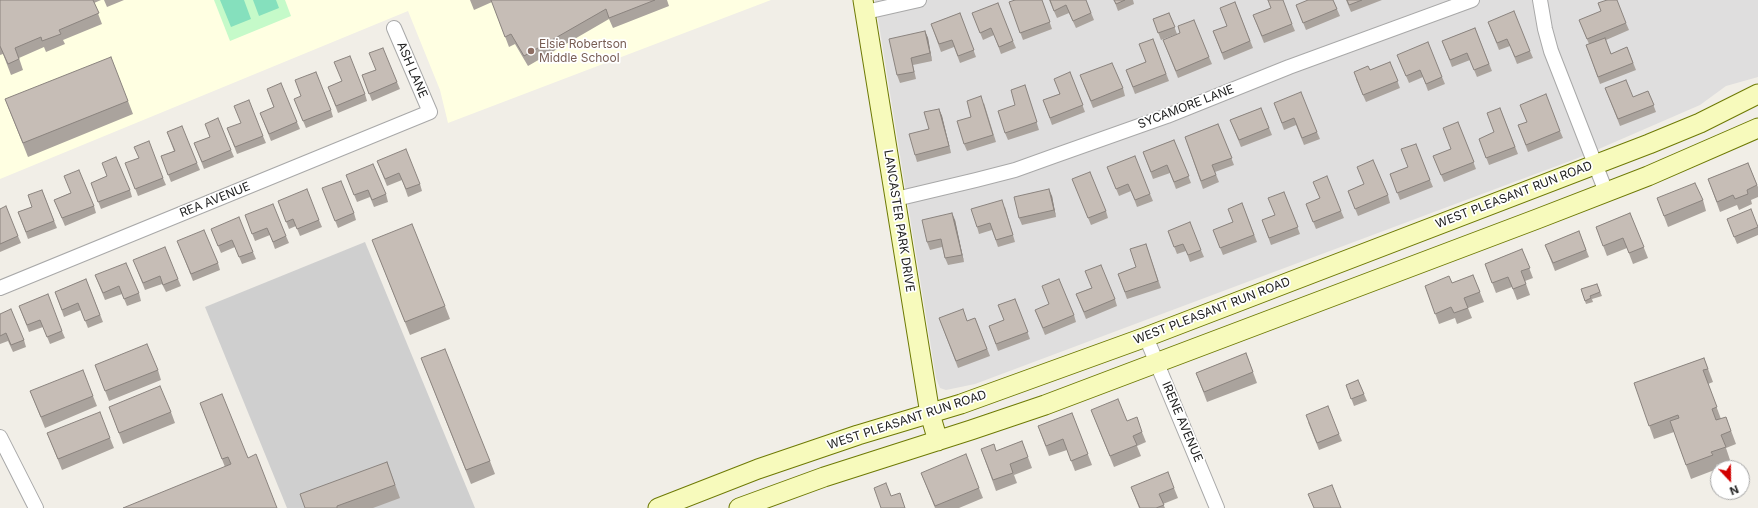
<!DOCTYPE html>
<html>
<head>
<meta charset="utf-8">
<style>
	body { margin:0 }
	#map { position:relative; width:1758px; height:508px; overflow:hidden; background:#f1eee7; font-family:Inter,sans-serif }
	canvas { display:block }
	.north { position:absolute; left:1710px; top:460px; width:40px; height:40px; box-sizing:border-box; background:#fff; border:1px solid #a6a6a6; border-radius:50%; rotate:158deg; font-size:11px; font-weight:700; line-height:16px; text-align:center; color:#212121 }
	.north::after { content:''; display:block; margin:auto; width:14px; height:18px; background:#d10000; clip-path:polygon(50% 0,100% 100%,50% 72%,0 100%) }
</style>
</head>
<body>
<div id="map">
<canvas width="1758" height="508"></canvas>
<div class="north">N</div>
</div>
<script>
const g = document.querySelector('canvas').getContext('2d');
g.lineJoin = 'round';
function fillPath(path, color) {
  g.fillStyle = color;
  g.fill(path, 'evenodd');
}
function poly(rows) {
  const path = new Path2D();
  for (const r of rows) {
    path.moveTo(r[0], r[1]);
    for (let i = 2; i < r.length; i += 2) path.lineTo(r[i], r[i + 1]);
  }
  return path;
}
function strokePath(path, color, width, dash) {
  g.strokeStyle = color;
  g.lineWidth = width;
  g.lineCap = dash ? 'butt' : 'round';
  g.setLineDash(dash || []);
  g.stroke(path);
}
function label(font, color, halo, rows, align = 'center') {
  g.font = font + ' Inter,sans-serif';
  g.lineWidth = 3.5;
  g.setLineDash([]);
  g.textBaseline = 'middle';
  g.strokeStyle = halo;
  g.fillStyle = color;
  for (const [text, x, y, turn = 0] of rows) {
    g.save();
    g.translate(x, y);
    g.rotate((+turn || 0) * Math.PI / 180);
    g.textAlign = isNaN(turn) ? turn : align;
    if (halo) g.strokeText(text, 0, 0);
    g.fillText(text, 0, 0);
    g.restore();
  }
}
fillPath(poly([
	[875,0,1758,0,1758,77,1726,86,1700,105,1578,158,975,384,946,390,940,388,936,378]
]), '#dfdede');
fillPath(poly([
	[0,0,771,0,448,123,440,90,408,11,0,179]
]), '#ffffe2');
fillPath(poly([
	[365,242,475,508,287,508,205,307]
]), '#cfcfcf');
fillPath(poly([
	[214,0,285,0,291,16,230,41]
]), '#c5fac9');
fillPath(poly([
	[220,0,244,0,251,19,231,27],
	[253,0,276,0,279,8,259,16]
]), '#85e0bd');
const street = poly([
	[1540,0,1545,29,1551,51,1606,192],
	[866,12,919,0],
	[896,199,976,180,1015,170,1054,156,1167,116,1289,67,1472,0],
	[0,288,430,112,394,28],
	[1146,337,1217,508],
	[0,437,36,508]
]);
const secondary = poly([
	[863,0,930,414,938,441],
	[658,508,758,469,858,435,961,404,1146,337,1649,144,1700,123,1758,94],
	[739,508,824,477,971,430,1045,405,1537,219,1648,176,1758,128]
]);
strokePath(street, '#a8a8a8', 16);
strokePath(secondary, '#6e7a05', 21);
strokePath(street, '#fff', 14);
strokePath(secondary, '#f7fabc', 19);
fillPath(poly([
	[0,0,101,0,94,3,102,24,63,40,65,44,46,52,44,47,19,58,23,70,11,75,3,54,0,55],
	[104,0,124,0,107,7],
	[470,0,667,0,669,6,613,28,609,19,528,66,515,44,509,47,492,2,474,10],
	[1042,0,1052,29,1023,40,1009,2],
	[1049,0,1086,0,1094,20,1076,28,1069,13,1057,18],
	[1114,0,1133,0,1134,4,1118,11],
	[1333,0,1340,16,1306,30,1296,5],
	[1346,0,1382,0,1351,12],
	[1235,2,1253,48,1224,60,1213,31,1227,26],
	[960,13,976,57,960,63,954,47,941,52,931,24],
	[972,13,1013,41,1016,48,1001,54,994,35,983,40],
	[1169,13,1177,34,1161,40,1153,19],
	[1253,15,1292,24,1295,31,1264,43],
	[1579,20,1626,23,1629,30,1606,40,1611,54,1627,47,1636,70,1600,84,1586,45,1589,44],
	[1488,22,1530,51,1533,58,1517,64,1510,46,1499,50],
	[1475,28,1492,71,1477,77,1470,60,1452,67,1442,41],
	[925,31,928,38,932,61,913,65,916,79,900,83,897,75],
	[1153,39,1169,81,1135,94,1126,70,1146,62],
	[1163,40,1209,57,1212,64,1178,78],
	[1397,55,1442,77,1445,84,1428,91,1423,77,1409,83],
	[1390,62,1400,88,1366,102,1356,79,1370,70],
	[375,70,397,82,400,89,372,101,362,75],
	[1070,72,1085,112,1052,125,1043,100,1059,94],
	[342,81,365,94,367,101,338,113,328,87],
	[1083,83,1123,88,1125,96,1093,108],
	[1025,85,1039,130,1008,140,1005,133,1015,105],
	[1605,88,1633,97,1648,91,1656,112,1620,126],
	[267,89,297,122,300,129,271,141,260,113,274,108],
	[5,99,128,101,133,114,28,157],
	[294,99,331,110,333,117,306,128],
	[984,103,996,142,967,151,964,144,971,117],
	[1274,103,1317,132,1320,139,1304,145,1296,125,1284,130],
	[1261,108,1272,135,1241,147,1230,120],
	[1500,108,1518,154,1489,165,1479,139,1494,133],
	[939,109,942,116,951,153,917,162,915,155],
	[1458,122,1476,169,1444,182,1433,156,1451,149],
	[1218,124,1234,165,1215,172,1219,182,1203,189,1185,137],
	[1518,125,1560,131,1563,138,1528,152],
	[227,128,263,136,266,143,237,154],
	[167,132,197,163,200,170,171,182,161,156,174,151],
	[210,137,231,150,234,157,204,169,194,143],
	[1174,140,1191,183,1176,189,1170,173,1153,179,1143,152],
	[138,158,163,178,166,185,138,196,128,170],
	[377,161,420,184,422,191,408,197,402,180,387,186],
	[1748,163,1758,187,1758,197,1751,200,1752,204,1739,210,1737,205,1720,212,1708,179],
	[1107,167,1150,194,1153,201,1137,207,1131,191,1119,196],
	[1408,167,1430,180,1433,187,1400,200,1390,174],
	[346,175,386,194,388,202,374,207,370,197,357,202],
	[107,176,130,190,132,197,101,209,91,183],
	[1364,184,1388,195,1390,203,1358,216,1348,191],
	[1075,186,1106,211,1108,218,1091,225],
	[42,190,57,228,28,239,18,212,32,207],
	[1284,192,1300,234,1271,245,1262,220,1275,215],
	[70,193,94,206,96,213,65,226,54,200],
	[325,195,354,213,356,220,338,228],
	[1052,196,1056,217,1022,225,1019,218],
	[1657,198,1703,200,1706,211,1668,227],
	[1320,199,1341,211,1344,218,1316,229,1306,204],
	[278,201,319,220,322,227,300,236,296,226,289,229],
	[1242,203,1257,242,1223,255,1213,230,1233,222],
	[1005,207,1015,242,998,247,992,230,979,234,977,227],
	[0,209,18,236,21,243,0,252],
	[1630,213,1648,258,1633,264,1627,248,1607,256,1596,227],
	[245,215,286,236,289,243,275,249,270,235,255,241],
	[1727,219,1758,227,1758,235,1737,244],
	[955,220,964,262,948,265,945,258,942,247,930,250,927,242],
	[211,229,253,252,256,259,242,264,235,247,221,253],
	[1168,231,1201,250,1204,257,1190,262,1186,251,1177,254],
	[1579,231,1589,257,1555,271,1545,245],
	[372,240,445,306,450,319,410,335],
	[1146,244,1161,288,1127,299,1118,274,1136,267],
	[180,248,218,263,220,270,193,281],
	[1522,249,1533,278,1525,281,1530,295,1517,300,1512,287,1496,293,1485,264],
	[136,267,178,279,181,286,166,292,162,284,145,290],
	[95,275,139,293,141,301,127,306,122,294,105,300],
	[1473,275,1484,302,1468,308,1472,318,1457,324,1455,318,1439,324,1425,286,1452,283],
	[86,279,103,322,88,328,81,310,64,317,55,292],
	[1597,284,1602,296,1592,299,1593,302,1586,304,1581,289],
	[1091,288,1115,299,1117,306,1086,319,1076,294],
	[1015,299,1030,339,998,351,989,326,1004,320],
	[19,306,62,331,65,338,50,344,43,327,29,332],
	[1035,310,1074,315,1076,322,1045,335],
	[0,314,24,340,26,347,13,352,8,341,0,344],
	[939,318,967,321,975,318,990,356,958,368],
	[1246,353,1257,383,1207,402,1196,373],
	[421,358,490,461,495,474,471,484],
	[1704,358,1713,382,1708,384,1721,419,1726,417,1736,444,1726,448,1730,460,1716,465,1717,469,1691,479,1674,432,1654,439,1634,383],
	[95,365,158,370,161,380,109,401],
	[1358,380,1367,401,1354,406,1346,385],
	[30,391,93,396,97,406,45,428],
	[200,403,248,458,225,467],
	[109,407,171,412,175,423,123,444],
	[1091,410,1127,421,1142,432,1146,442,1137,446,1141,456,1114,467],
	[1072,413,1092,465,1075,471,1067,450,1049,456,1038,426],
	[1308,422,1339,434,1342,441,1319,450],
	[47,433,110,438,114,448,62,470],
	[1022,441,1032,468,1014,475,1017,483,996,491,981,449,996,451],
	[387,462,400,498,373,508,305,508],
	[921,473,979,488,983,498,959,508,935,508],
	[1131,487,1174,488,1178,498,1163,504,1165,508,1139,508]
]), '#aaa39d');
fillPath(poly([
	[925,31,928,38,932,61,930,53],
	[939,109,942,116,951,153,949,146],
	[1049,189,1052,196,1056,217,1054,210],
	[952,213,955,220,964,262,962,255]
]), '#8b847f');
const building = poly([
	[0,0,93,0,99,13,59,30,61,34,42,41,41,37,15,48,19,59,8,64,0,46,0,0],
	[491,0,655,0,609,18,606,9,524,56,511,34,505,37,491,0],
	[1015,0,1042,0,1050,22,1020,33,1009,2,1015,0],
	[1050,0,1086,0,1091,13,1073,21,1066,5,1054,11,1050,0],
	[1114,0,1125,0,1116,4,1114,0],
	[1268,0,1283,0,1292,24,1262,36,1253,15,1271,8,1268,0],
	[1308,0,1333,0,1337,9,1303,23,1296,5,1308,0],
	[1347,0,1362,0,1349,5,1347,0],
	[1607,0,1617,0,1626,23,1587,39,1579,20,1601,11,1598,3,1607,0],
	[1235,2,1250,41,1222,53,1213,31,1227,26,1220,8,1235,2],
	[998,3,1013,41,999,47,991,28,980,33,972,13,998,3],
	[1514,11,1530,51,1515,57,1507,39,1497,43,1488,22,1514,11],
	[960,13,974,50,958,56,952,40,939,44,931,24,960,13],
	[1169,13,1175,27,1158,33,1153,19,1169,13],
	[1194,20,1209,57,1176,71,1163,40,1180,33,1178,26,1194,20],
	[1475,28,1489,64,1474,70,1467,53,1450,60,1442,41,1475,28],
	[925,31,930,53,911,58,914,72,897,75,889,39,925,31],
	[1605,38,1611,54,1627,47,1633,63,1598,77,1586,45,1605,38],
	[1153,39,1166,74,1133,87,1126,70,1146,62,1139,44,1153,39],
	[1428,42,1442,77,1426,84,1420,70,1406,76,1397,55,1428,42],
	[383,48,397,82,369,94,362,75,376,70,369,53,383,48],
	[350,56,365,94,336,106,328,87,342,81,334,62,350,56],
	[111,57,128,101,23,143,5,99,111,57],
	[1390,62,1398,81,1363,95,1354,72,1368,66,1370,70,1390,62],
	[1112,63,1123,88,1091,101,1080,75,1112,63],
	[316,72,331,110,303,121,294,99,301,96,295,80,316,72],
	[1070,72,1083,105,1050,118,1043,100,1060,94,1054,79,1070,72],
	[1626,80,1633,97,1648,91,1654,105,1618,119,1605,88,1626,80],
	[281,83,297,122,269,134,260,113,274,107,267,89,281,83],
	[1025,85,1037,122,1005,133,998,111,1015,105,1011,90,1025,85],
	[1301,92,1317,132,1302,138,1294,118,1282,123,1274,103,1301,92],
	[1546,94,1560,131,1526,145,1518,125,1527,122,1520,105,1546,94],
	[981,96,993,135,964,144,957,121,971,117,967,101,981,96],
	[249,100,263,136,235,147,227,128,241,123,234,106,249,100],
	[1261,108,1269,128,1239,140,1230,120,1261,108],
	[1500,108,1515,147,1486,158,1479,139,1494,132,1487,113,1500,108],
	[939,109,949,146,915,155,909,134,929,129,924,112,939,109],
	[218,118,231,150,202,162,194,143,210,137,205,124,218,118],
	[1458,122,1474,162,1441,175,1433,156,1451,149,1443,128,1458,122],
	[1218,124,1232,158,1212,165,1216,175,1201,181,1185,137,1218,124],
	[182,126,197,163,168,175,161,156,175,151,167,132,182,126],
	[1174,140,1189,176,1174,182,1167,165,1151,172,1143,152,1174,140],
	[149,141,163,178,135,189,125,163,139,158,134,147,149,141],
	[1416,144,1430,180,1397,193,1390,174,1408,167,1401,149,1416,144],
	[406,149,420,184,406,189,399,173,385,179,377,161,406,149],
	[1135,156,1150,194,1135,200,1128,184,1116,189,1107,167,1135,156],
	[116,157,130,190,98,202,91,183,107,176,102,163,116,157],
	[1373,160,1388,195,1355,209,1348,191,1364,184,1357,167,1373,160],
	[1748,163,1757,185,1747,190,1748,194,1735,199,1733,195,1717,202,1708,179,1748,163],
	[373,164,386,194,372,200,368,190,354,195,346,175,373,164],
	[79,170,94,206,62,218,54,200,71,193,64,176,79,170],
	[1090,172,1106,211,1088,218,1072,179,1090,172],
	[1327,176,1341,211,1313,222,1306,204,1320,198,1313,182,1327,176],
	[341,181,354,213,335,221,322,188,341,181],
	[1695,183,1703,200,1664,216,1657,198,1695,183],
	[307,189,319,220,297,229,293,219,286,222,278,201,307,189],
	[1049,189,1054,210,1019,218,1014,197,1049,189],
	[42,190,54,221,26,232,18,212,32,207,28,195,42,190],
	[1284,192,1298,227,1269,238,1262,220,1275,215,1268,198,1284,192],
	[1002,200,1013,235,996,240,990,223,977,227,971,209,1002,200],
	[1242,203,1254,235,1220,248,1213,230,1233,222,1228,209,1242,203],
	[273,204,286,236,273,242,267,228,252,234,245,215,273,204],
	[6,206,18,236,0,244,0,209,6,206],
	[1751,209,1758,227,1734,237,1727,219,1751,209],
	[952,213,962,255,945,258,941,239,927,242,922,220,952,213],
	[1630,213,1644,247,1629,253,1623,238,1603,246,1596,227,1630,213],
	[239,217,253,252,239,257,232,240,218,246,211,229,239,217],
	[1190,222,1201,250,1188,255,1183,244,1174,247,1168,231,1190,222],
	[412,224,445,306,405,322,372,240,412,224],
	[204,230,218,263,191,274,177,241,204,230],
	[1579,231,1586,250,1553,263,1545,245,1579,231],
	[1146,244,1158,281,1125,292,1118,274,1136,267,1130,249,1146,244],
	[165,247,178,279,163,285,160,276,143,283,133,260,165,247],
	[1522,249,1530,268,1521,271,1526,284,1513,289,1508,277,1492,283,1485,264,1522,249],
	[126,263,139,293,124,299,119,286,103,293,95,275,126,263],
	[1101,265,1115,299,1084,312,1076,294,1092,288,1085,271,1101,265],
	[1473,275,1480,292,1464,298,1468,308,1454,313,1451,307,1435,314,1425,286,1449,276,1452,283,1473,275],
	[86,279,100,315,85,321,78,303,62,310,55,292,86,279],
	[1059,279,1074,315,1043,328,1035,310,1049,304,1042,286,1059,279],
	[1597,284,1600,292,1590,296,1591,298,1585,301,1581,289,1597,284],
	[48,294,62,331,47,337,40,320,27,325,19,306,48,294],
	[1015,299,1028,332,996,344,989,326,1004,320,998,305,1015,299],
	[11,309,24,340,11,345,6,333,0,336,0,314,11,309],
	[963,309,967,321,975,318,987,349,956,361,939,318,963,309],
	[147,344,158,370,105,391,95,365,147,344],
	[445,349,490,461,466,470,421,358,445,349],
	[1246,353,1253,372,1204,392,1196,373,1246,353],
	[1704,358,1708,369,1703,370,1717,407,1712,409,1716,420,1726,417,1731,431,1721,435,1726,447,1711,452,1713,455,1686,465,1670,421,1679,418,1678,415,1649,426,1634,383,1704,358],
	[83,370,93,396,41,417,30,391,83,370],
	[1358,380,1364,394,1351,399,1346,385,1358,380],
	[160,386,171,412,119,433,109,407,160,386],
	[222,394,248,458,256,454,277,508,123,508,231,464,228,457,222,459,200,403,222,394],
	[1118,399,1127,421,1137,417,1142,432,1133,436,1137,445,1110,456,1091,410,1118,399],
	[1328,406,1339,434,1317,443,1306,415,1328,406],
	[100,412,110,438,58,459,47,433,100,412],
	[1072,413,1088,454,1071,461,1063,439,1046,446,1038,426,1072,413],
	[1022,441,1028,457,1010,464,1013,473,993,480,981,449,994,444,996,451,1022,441],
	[966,454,979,488,935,506,921,473,966,454],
	[387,462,395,485,337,506,337,508,305,508,300,494,387,462],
	[1168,472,1174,488,1159,494,1164,505,1156,508,1140,508,1131,487,1168,472],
	[886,483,891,496,900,493,905,508,881,508,874,488,886,483],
	[1332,485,1341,508,1314,508,1308,494,1332,485]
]);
fillPath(building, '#c6bdb6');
strokePath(building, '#8b847f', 1);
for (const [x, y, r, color] of [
	[531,51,4,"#8d6e63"]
]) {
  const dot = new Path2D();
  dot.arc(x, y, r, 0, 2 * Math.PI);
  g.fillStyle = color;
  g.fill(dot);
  strokePath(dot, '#fff', 1.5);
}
label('12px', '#785e54', '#fff', [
	["Elsie Robertson",539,44],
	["Middle School",539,58]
], 'left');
label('12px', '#212121', '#fff', [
	["ASH LANE",412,70,67],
	["SYCAMORE LANE",1186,107,-21],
	["WEST PLEASANT RUN ROAD",1514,195,-21],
	["REA AVENUE",215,200,-22],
	["LANCASTER PARK DRIVE",899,221,81],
	["WEST PLEASANT RUN ROAD",1212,311,-21],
	["WEST PLEASANT RUN ROAD",907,420,-18],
	["IRENE AVENUE",1182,422,67]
]);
</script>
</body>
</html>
